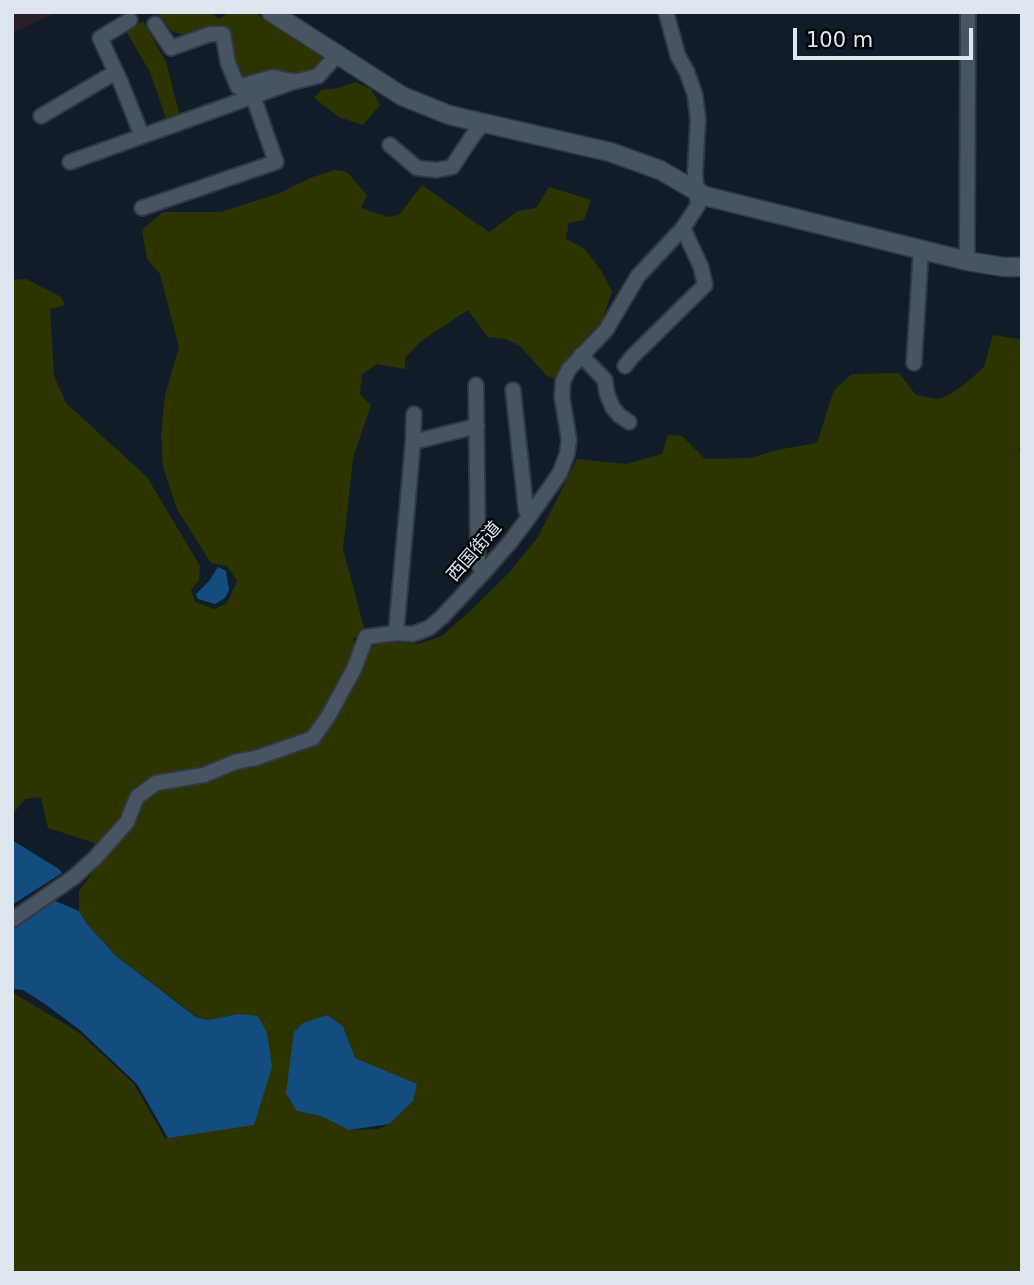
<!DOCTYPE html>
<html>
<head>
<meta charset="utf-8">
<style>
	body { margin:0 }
	#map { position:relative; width:1034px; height:1285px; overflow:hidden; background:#101d28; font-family:"DejaVu Sans",sans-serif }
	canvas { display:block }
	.frame { position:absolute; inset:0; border:14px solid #dee7ef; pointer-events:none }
	.scale { position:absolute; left:793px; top:28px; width:180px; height:32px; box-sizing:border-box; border:4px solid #dee7ef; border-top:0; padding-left:9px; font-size:21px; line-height:24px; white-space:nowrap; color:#dee7ef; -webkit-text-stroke:5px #03070b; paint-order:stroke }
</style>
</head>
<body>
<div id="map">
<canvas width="1034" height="1285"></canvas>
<div class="frame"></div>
<div class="scale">100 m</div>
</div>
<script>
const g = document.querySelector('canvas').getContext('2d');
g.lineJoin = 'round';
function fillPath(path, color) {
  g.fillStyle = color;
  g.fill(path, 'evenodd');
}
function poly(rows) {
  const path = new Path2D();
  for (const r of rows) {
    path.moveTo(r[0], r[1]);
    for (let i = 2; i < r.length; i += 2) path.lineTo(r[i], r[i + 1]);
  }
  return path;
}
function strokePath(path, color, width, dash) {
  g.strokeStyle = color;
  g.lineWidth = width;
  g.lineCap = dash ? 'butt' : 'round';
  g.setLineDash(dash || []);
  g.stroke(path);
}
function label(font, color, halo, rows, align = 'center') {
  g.font = font + ' "DejaVu Sans","Noto Sans JP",sans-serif';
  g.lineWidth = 5;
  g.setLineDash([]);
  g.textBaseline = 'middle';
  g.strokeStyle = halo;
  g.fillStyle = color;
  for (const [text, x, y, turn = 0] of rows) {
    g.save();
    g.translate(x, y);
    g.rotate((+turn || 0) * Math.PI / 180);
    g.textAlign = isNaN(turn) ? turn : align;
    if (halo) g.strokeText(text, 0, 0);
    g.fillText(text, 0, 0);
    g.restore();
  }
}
fillPath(poly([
	[12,12,58,12,12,33]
]), '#2a1e2b');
fillPath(poly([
	[156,12,209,12,219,19,230,12,254,12,322,57,320,68,288,76,243,83,229,45,227,28,215,28,181,34,173,32,168,27],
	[143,21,166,62,180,116,167,121,150,72,126,31],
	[355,82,371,89,380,105,363,125,339,117,314,98,321,90,339,88],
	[335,170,347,172,367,195,361,208,388,217,399,215,422,185,489,232,518,211,536,208,549,187,591,200,584,220,569,223,566,239,585,249,602,272,612,292,602,321,572,352,560,367,557,380,546,375,520,346,505,339,488,337,468,310,421,341,405,358,405,369,377,364,362,374,360,394,371,405,353,458,343,549,365,631,353,639,355,653,385,642,419,644,442,636,468,613,509,573,538,537,577,459,626,464,662,454,668,435,682,436,705,459,751,458,777,450,817,443,834,390,852,374,899,373,916,395,938,399,947,396,965,384,984,367,993,335,1022,340,1022,443,1018,451,1022,454,1022,1273,12,1273,12,992,78,1032,134,1084,165,1138,254,1124,239,1014,207,1020,197,1017,116,956,86,923,79,911,79,891,101,861,95,843,48,828,41,797,25,799,12,815,12,280,26,279,61,297,65,305,50,309,54,376,66,403,147,477,200,566,199,580,191,590,195,602,214,609,227,603,237,581,227,566,211,563,177,509,163,467,161,434,165,395,179,347,160,274,147,259,142,230,163,212,221,212,277,194,313,177],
	[327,1015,343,1026,355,1058,389,1124,378,1129,349,1130,321,1116,297,1111,303,1023]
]), '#2d3400');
fillPath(poly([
	[218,567,226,571,229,590,225,598,215,604,198,599,196,594,209,581],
	[12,840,59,869,62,873,12,905],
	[53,900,79,911,86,923,116,956,196,1017,207,1020,239,1014,258,1016,267,1033,272,1067,254,1125,168,1138,137,1084,80,1030,45,1004,23,990,12,989,12,930],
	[327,1015,343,1026,355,1058,417,1084,413,1101,389,1124,349,1130,321,1116,297,1111,286,1093,294,1032,303,1023]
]), '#134d7f');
const minor = poly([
	[130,20,100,38,121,83,142,136],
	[155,24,171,48,210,34,223,34,228,63,238,87,273,77,292,81],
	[41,116,116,72],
	[390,145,417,168,437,170,452,167,474,134,483,124],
	[70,162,293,82,318,76,337,55],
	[142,208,276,162,253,96],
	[967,261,968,12],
	[581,355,605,380,607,394,613,408,619,415,629,422],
	[914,363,921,250],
	[625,366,632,357,705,285,701,267,683,228],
	[476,385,478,564,484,572],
	[513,390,526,510,529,517],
	[413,442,477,426],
	[396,633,413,442,414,414],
	[12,920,74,877,95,858,127,822,137,797,156,783,204,775,235,762,256,758,313,738,329,715,354,669,366,637,396,633,413,634,429,628,442,617,484,572,511,541,529,517,560,473,567,454,569,440,562,397,563,381,569,369,606,330,638,276,683,228,698,205,695,174,698,119,695,95,687,72,678,56,666,12]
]);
const tertiary = poly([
	[271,12,402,96,449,115,610,152,660,170,705,196,967,261,1004,267,1022,267]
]);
strokePath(minor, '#323842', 18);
strokePath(tertiary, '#323842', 21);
strokePath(minor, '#475562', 14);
strokePath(tertiary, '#475562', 18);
label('18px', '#dee7ef', '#03070b', [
	["西国街道",475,552,-49]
]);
</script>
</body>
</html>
